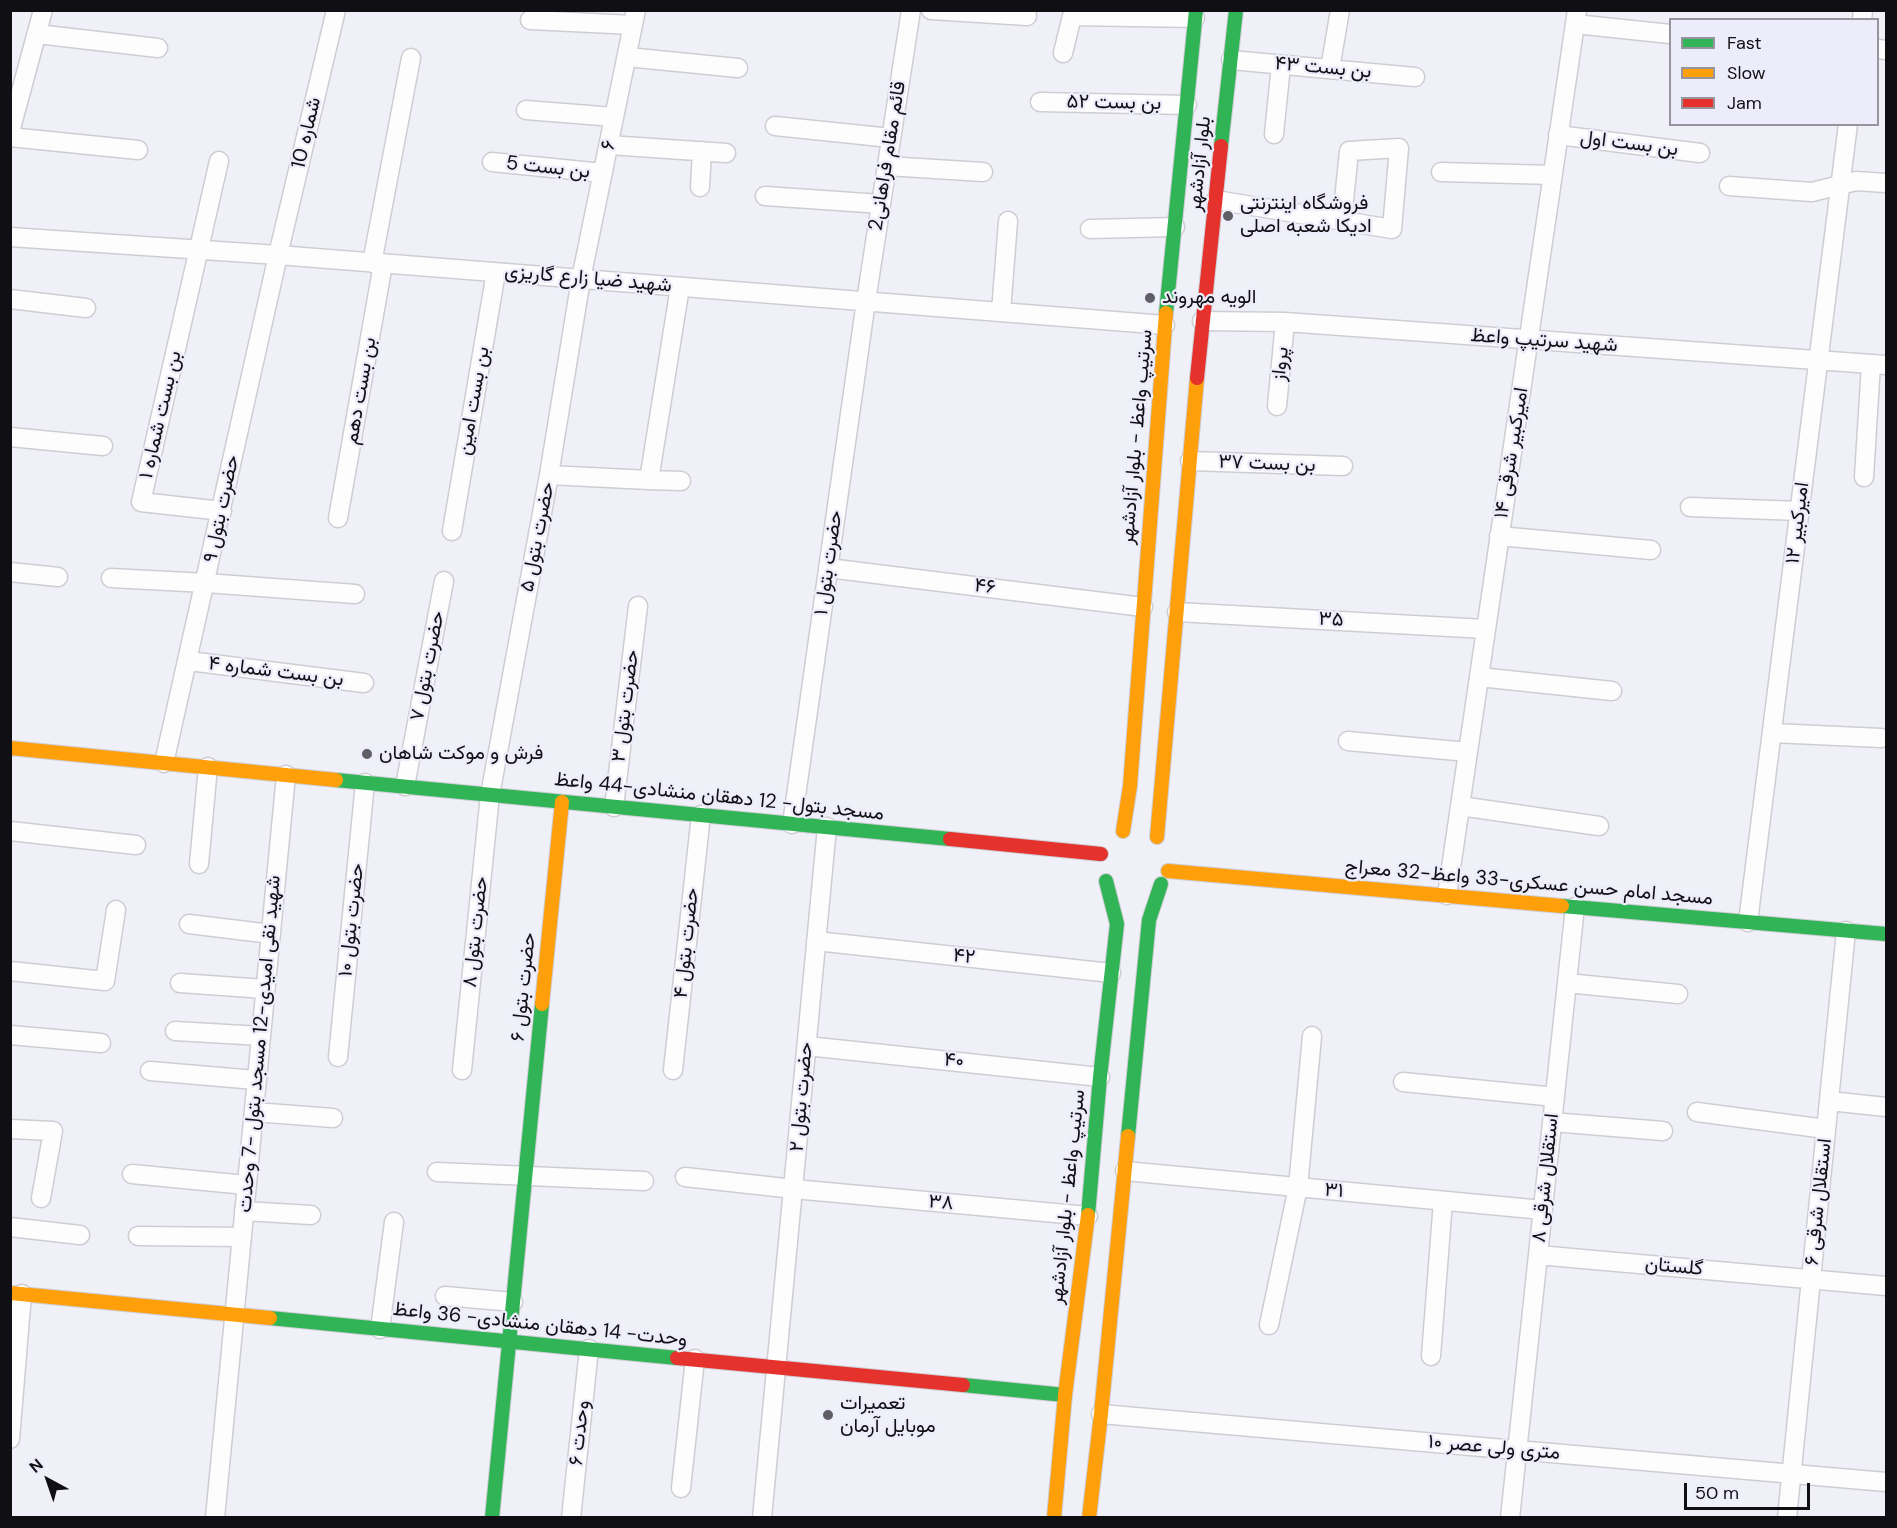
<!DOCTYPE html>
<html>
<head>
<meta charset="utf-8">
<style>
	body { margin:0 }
	#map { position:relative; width:1897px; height:1528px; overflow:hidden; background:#f0f0f8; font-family:"DM Sans",sans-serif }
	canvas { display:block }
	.frame { position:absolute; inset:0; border:12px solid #100f14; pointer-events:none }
	.legend { position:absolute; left:1669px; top:18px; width:210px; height:108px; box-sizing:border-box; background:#edecfb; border:2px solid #95949f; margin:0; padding:8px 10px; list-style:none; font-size:18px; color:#100f14 }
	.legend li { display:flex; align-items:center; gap:12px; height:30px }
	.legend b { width:30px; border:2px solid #95949f }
	.north { position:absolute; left:18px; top:1450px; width:60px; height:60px; -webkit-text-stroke:4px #edecfb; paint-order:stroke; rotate:320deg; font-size:16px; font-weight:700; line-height:24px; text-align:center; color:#100f14 }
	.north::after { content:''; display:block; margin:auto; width:21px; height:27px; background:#100f14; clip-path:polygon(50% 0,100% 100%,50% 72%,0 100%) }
	.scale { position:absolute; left:1684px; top:1483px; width:126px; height:27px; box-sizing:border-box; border:3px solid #100f14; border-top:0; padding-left:8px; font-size:18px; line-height:21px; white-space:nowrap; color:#100f14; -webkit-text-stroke:4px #edecfb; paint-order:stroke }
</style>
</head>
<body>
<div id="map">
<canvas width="1897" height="1528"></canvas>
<div class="frame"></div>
<ul class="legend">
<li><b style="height:8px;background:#30b455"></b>Fast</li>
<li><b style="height:8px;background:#ff9f0a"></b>Slow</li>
<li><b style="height:8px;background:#e5322d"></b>Jam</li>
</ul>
<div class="north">N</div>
<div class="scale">50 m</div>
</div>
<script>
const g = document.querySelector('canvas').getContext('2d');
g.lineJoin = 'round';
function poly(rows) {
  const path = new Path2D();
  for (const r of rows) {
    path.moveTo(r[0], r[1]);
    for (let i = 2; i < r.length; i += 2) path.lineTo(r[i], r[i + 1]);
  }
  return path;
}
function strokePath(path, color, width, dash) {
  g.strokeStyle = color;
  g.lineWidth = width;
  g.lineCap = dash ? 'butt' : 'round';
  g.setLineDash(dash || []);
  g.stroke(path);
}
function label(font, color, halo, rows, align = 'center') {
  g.font = font + ' "DM Sans",Vazirmatn,sans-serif';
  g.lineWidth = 4.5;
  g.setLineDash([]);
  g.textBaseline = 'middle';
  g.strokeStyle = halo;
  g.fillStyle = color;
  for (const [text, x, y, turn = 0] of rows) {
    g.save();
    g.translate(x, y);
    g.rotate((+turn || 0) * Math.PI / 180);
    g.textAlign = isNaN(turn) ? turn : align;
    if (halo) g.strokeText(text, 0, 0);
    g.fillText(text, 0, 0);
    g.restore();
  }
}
const street = poly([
	[931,10,1027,16],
	[530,20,633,25],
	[1862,20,1863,10],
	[1575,24,1670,34],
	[37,34,158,48],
	[1878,49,1886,50],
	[1063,53,1072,16,1195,18],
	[627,57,738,68],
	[1231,60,1415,77],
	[1330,69,1340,10],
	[1040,102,1187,105],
	[526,110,614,117],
	[775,126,891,138],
	[10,132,43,10],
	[1274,134,1281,65],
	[1558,135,1700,153],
	[10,137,138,150],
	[609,145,726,153],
	[219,161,141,502,222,511],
	[492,162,603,173],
	[887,166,983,172],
	[1441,172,1553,175],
	[1729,186,1812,192,1856,181,1886,183],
	[700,187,702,151],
	[765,196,881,204],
	[1216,200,1392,229,1399,148,1349,151,1342,220],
	[1090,229,1175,227],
	[10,237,278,255,1165,325],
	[372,263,411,58],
	[10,299,86,308],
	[1001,312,1008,221],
	[1202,321,1285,322,1886,365],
	[1277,406,1285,322],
	[10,437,103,446],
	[1190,461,1343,466],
	[549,475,649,480,680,287],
	[1864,477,1871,364],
	[649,480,681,481],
	[1690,507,1800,511],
	[338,518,383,264],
	[452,531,496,272],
	[1499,536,1651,550],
	[828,568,1143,607],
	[10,572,58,577],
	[111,578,206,583,355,594],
	[1177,612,1486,629],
	[189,661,364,683],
	[1479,677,1612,691],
	[1772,733,1881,738],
	[1348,741,1468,752],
	[164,763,278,255,336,10],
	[405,786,444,581],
	[1460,806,1599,826],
	[614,807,638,606],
	[792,824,866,301,911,10],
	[10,831,136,845],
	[199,864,208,767],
	[1447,895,1577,10],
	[1748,922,1848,124],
	[189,924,271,934],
	[816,941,1111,973],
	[10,971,105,981,116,910],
	[180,983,265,989],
	[1567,983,1678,994],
	[175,1031,261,1036],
	[10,1035,101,1043],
	[807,1046,1100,1077],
	[338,1057,365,783],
	[462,1070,490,795,549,475,581,279,636,10],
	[673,1070,701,815],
	[150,1071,256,1080],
	[1403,1082,1555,1097],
	[1829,1101,1886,1107],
	[254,1112,333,1118],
	[1697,1112,1826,1129],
	[1552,1122,1663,1131],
	[10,1129,53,1131,41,1198],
	[1125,1171,1543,1210],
	[437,1172,644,1181],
	[132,1174,246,1185],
	[685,1177,794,1189,1088,1216],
	[244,1211,311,1215],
	[10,1227,80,1235],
	[138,1236,242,1237],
	[1538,1255,1886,1286],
	[445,1296,513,1302],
	[1269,1325,1298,1187,1312,1036],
	[380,1329,394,1222],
	[1431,1356,1443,1201],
	[1101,1414,1886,1482],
	[10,1439,22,1294],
	[681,1488,695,1359],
	[215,1518,286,775],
	[571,1518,589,1349],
	[762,1518,827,827],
	[1510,1518,1575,907],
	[1787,1518,1846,931]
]);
const fast = poly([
	[1221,146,1236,10],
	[1166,313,1196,10],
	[336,780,950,839],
	[1562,906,1886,934],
	[1128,1136,1149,920,1161,884],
	[1088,1215,1100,1077,1117,924,1106,881],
	[270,1318,677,1358],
	[963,1385,1065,1395],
	[492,1518,542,1004]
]);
const slow = poly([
	[10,748,336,780],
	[1123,831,1130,786,1166,313],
	[1157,837,1197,378],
	[1168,871,1562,906],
	[542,1004,562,802],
	[10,1293,270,1318],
	[1054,1518,1065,1395,1088,1215],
	[1089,1518,1101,1414,1128,1136]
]);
const jam = poly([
	[1197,378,1221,146],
	[950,839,1101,854],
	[677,1358,963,1385]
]);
strokePath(street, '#cecdd4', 21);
strokePath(fast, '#cecdd4', 16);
strokePath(slow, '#cecdd4', 16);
strokePath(jam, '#cecdd4', 16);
strokePath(street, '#fdfdfe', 18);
strokePath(fast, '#30b455', 14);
strokePath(slow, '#ff9f0a', 14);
strokePath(jam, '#e5322d', 14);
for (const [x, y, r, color] of [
	[1228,216,6,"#5e5e64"],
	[1150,298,6,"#5e5e64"],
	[367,754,6,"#5e5e64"],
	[828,1415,6,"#5e5e64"]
]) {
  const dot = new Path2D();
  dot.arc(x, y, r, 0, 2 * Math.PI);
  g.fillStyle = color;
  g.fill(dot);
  strokePath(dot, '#edecfb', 2);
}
label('20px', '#100f14', '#edecfb', [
	["بن بست ۴۳",1323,68,5],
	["بن بست ۵۲",1114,103,1],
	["شماره 10",307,133,-77],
	["بن بست اول",1629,144,7],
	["۶",609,145,-79],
	["2قائم مقام فراهانی",888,156,-81],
	["بلوار آزادشهر",1200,164,-84],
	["بن بست 5",548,168,6],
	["شهید ضیا زارع گاریزی",588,279,5],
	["شهید سرتیپ واعظ",1544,341,4],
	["پرواز",1281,364,-84],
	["بن بست دهم",361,391,-80],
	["بن بست امین",474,401,-80],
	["بن بست شماره ۱",161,415,-77],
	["سرتیپ واعظ - بلوار آزادشهر",1137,437,-85],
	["۱۴ امیرکبیر شرقی",1512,453,-81],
	["بن بست ۳۷",1267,464,2],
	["حضرت بتول ۹",222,509,-78],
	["امیرکبیر ۱۲",1798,523,-83],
	["حضرت بتول ۵",538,537,-79],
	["حضرت بتول ۱",829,563,-82],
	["۴۶",985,587,7],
	["۳۵",1331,620,3],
	["حضرت بتول ۷",428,666,-79],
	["بن بست شماره ۴",276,672,7],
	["حضرت بتول ۳",626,706,-83],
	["مسجد بتول- 12 دهقان منشادی-44 واعظ",719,797,6],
	["مسجد امام حسن عسکری-33 واعظ-32 معراج",1529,883,5],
	["حضرت بتول ۱۰",352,920,-84],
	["حضرت بتول ۸",476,932,-84],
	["حضرت بتول ۴",687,943,-84],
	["۴۲",964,957,6],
	["حضرت بتول ۶",524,987,-84],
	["شهید نقی امیدی-12 مسجد بتول -7 وحدت",260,1044,-85],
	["۴۰",954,1061,6],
	["حضرت بتول ۲",802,1097,-85],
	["استقلال شرقی ۸",1546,1178,-84],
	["۳۱",1334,1191,5],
	["سرتیپ واعظ - بلوار آزادشهر",1068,1197,-84],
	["استقلال شرقی ۶",1819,1202,-84],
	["۳۸",941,1203,5],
	["گلستان",1674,1267,5],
	["وحدت- 14 دهقان منشادی- 36 واعظ",540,1325,6],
	["وحدت ۶",580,1433,-84],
	["۱۰ متری ولی عصر",1494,1448,5]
]);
label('20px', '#100f14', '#edecfb', [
	["فروشگاه اینترنتی",1240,204],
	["ادیکا شعبه اصلی",1240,227],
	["الویه مهروند",1162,298],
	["فرش و موکت شاهان",379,754],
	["تعمیرات",840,1404],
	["موبایل آرمان",840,1427]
], 'left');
</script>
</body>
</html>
